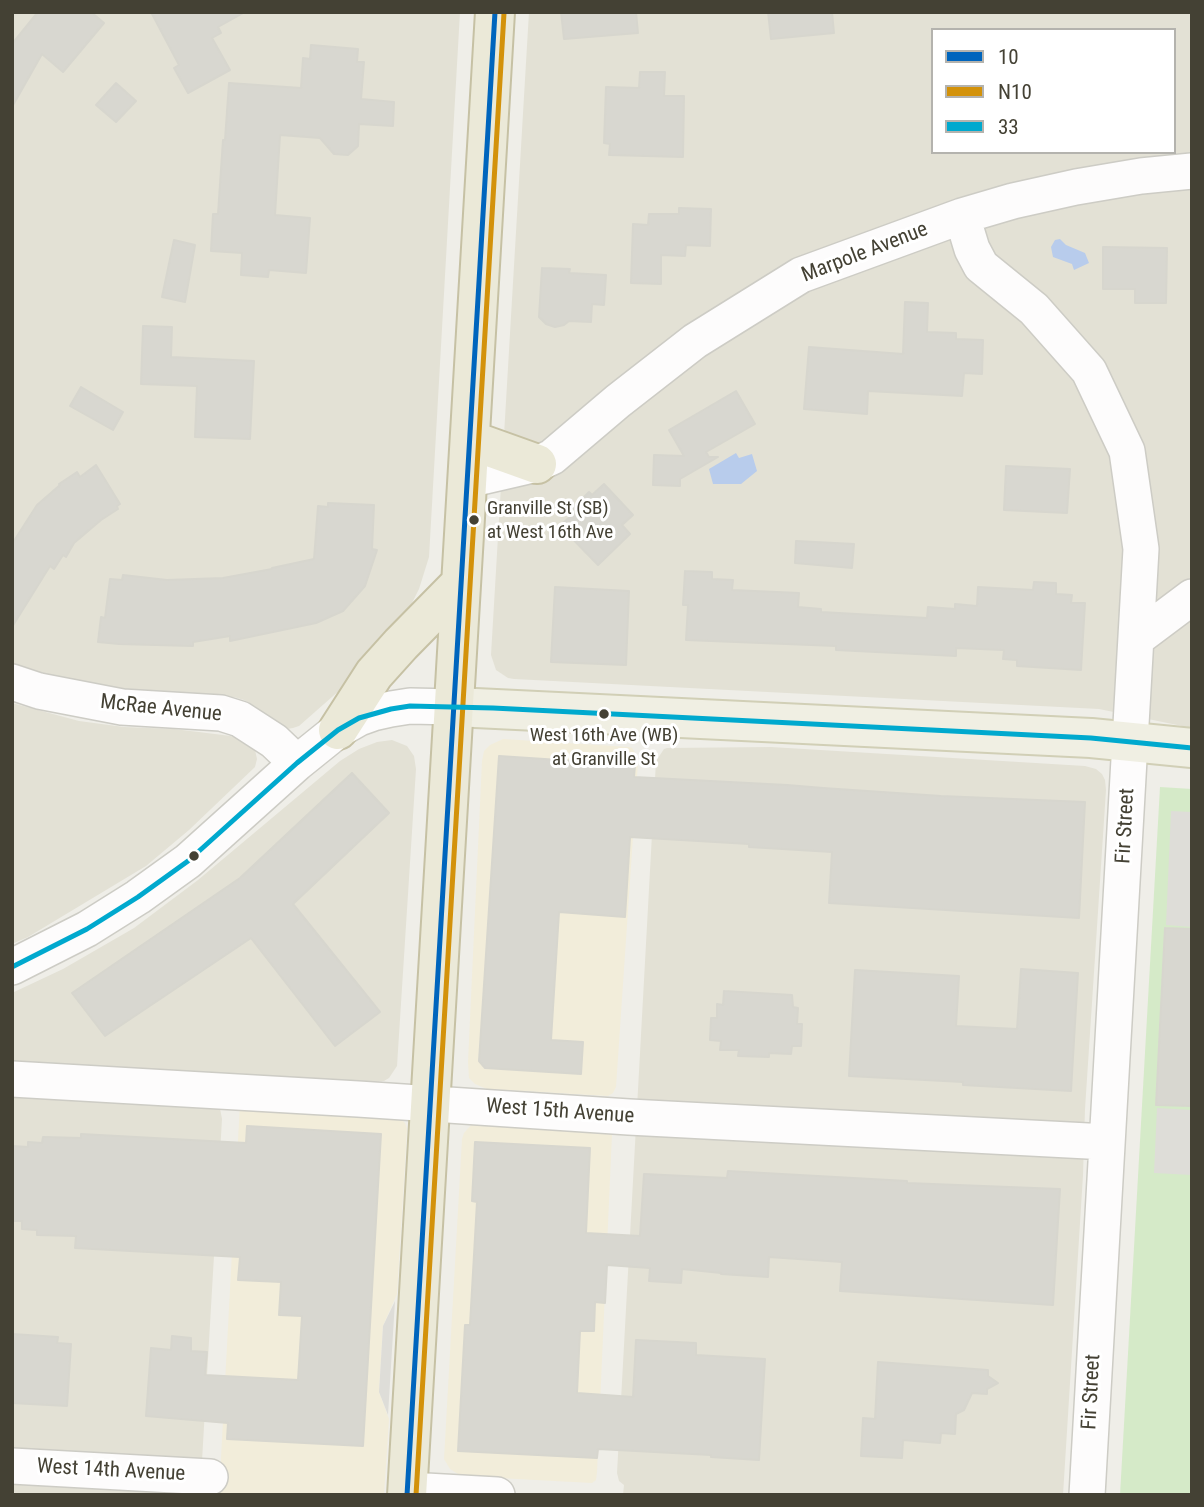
<!DOCTYPE html>
<html>
<head>
<meta charset="utf-8">
<style>
	body { margin:0 }
	#map { position:relative; width:1204px; height:1507px; overflow:hidden; background:#efeee8; font-family:"Roboto Condensed",sans-serif }
	canvas { display:block }
	.frame { position:absolute; inset:0; border:14px solid #444134; pointer-events:none }
	.legend { position:absolute; left:931px; top:28px; width:245px; height:126px; box-sizing:border-box; background:#fff; border:2px solid #b4b3ae; margin:0; padding:9px 12px; list-style:none; font-size:21px; color:#444134 }
	.legend li { display:flex; align-items:center; gap:14px; height:35px }
	.legend b { width:35px; border:2px solid #b4b3ae }
</style>
</head>
<body>
<div id="map">
<canvas width="1204" height="1507"></canvas>
<div class="frame"></div>
<ul class="legend">
<li><b style="height:9px;background:#0065bd"></b>10</li>
<li><b style="height:9px;background:#d3920a"></b>N10</li>
<li><b style="height:9px;background:#00a9ce"></b>33</li>
</ul>
</div>
<script>
const g = document.querySelector('canvas').getContext('2d');
g.lineJoin = 'round';
function fillPath(path, color) {
  g.fillStyle = color;
  g.fill(path, 'evenodd');
}
function poly(rows) {
  const path = new Path2D();
  for (const r of rows) {
    path.moveTo(r[0], r[1]);
    for (let i = 2; i < r.length; i += 2) path.lineTo(r[i], r[i + 1]);
  }
  return path;
}
function strokePath(path, color, width, dash) {
  g.strokeStyle = color;
  g.lineWidth = width;
  g.lineCap = dash ? 'butt' : 'round';
  g.setLineDash(dash || []);
  g.stroke(path);
}
function label(font, color, halo, rows, align = 'center') {
  g.font = font + ' "Roboto Condensed",sans-serif';
  g.lineWidth = 6;
  g.setLineDash([]);
  g.textBaseline = 'middle';
  g.strokeStyle = halo;
  g.fillStyle = color;
  for (const [text, x, y, turn = 0] of rows) {
    g.save();
    g.translate(x, y);
    g.rotate((+turn || 0) * Math.PI / 180);
    g.textAlign = isNaN(turn) ? turn : align;
    if (halo) g.strokeText(text, 0, 0);
    g.fillText(text, 0, 0);
    g.restore();
  }
}
fillPath(poly([
	[12,12,460,12,429,557,419,589,403,621,349,682,299,726,293,728,287,729,279,727,256,707,244,700,234,697,115,692,12,669],
	[529,12,1192,12,1192,728,1099,709,514,679,508,678,496,670,491,655],
	[933,30,1174,30,1174,152,933,152],
	[12,703,79,721,124,727,174,729,231,736,248,743,255,750,257,759,255,767,189,830,146,866,28,937,12,944],
	[392,740,407,746,414,756,416,769,397,1066,389,1078,384,1081,373,1082,12,1062,12,993,63,969,134,928,198,880,340,761,359,749,377,742],
	[771,747,1085,766,1096,769,1102,774,1105,780,1106,790,1085,1109,1083,1175,1063,1495,623,1495,624,1485,619,1481,617,1473,656,761,664,749,667,748],
	[12,1092,219,1103,222,1119,200,1495,12,1495]
]), '#e3e1d5');
fillPath(poly([
	[503,739,629,747,632,748,636,754,638,763,616,1087,613,1093,608,1096,487,1089,475,1084,469,1078,468,1062,482,761,484,751,490,745],
	[240,1103,401,1119,405,1123,407,1129,397,1294,383,1326,379,1392,389,1419,384,1495,219,1495],
	[472,1124,610,1131,612,1134,597,1472,596,1480,592,1483,461,1476,450,1469,444,1459,462,1139,464,1133]
]), '#f2edda');
fillPath(poly([
	[1160,787,1192,789,1192,1495,1120,1495]
]), '#d5eac8');
fillPath(poly([
	[1171,811,1192,812,1192,927,1166,925],
	[1157,1108,1192,1110,1192,1175,1154,1173],
	[395,1301,388,1415,379,1392,383,1326]
]), '#deddd8');
fillPath(poly([
	[1060,239,1066,245,1085,253,1089,263,1074,270,1072,264,1053,257,1051,247,1055,240],
	[736,453,739,458,752,454,757,471,741,484,713,484,709,469]
]), '#b8ccec');
const building = poly([
	[38,12,91,12,104,23,63,72,42,54,12,107,12,44,38,12],
	[151,12,245,12,218,27,221,33,212,38,230,70,188,93,174,68,179,65,151,12],
	[561,12,636,12,638,33,564,39,561,12],
	[768,12,832,12,834,33,771,39,768,12],
	[311,45,358,49,357,62,364,62,361,99,394,102,393,126,359,124,358,146,348,155,334,154,320,138,280,135,275,215,310,218,306,273,269,270,268,277,241,275,242,253,211,251,213,214,218,214,223,140,225,140,229,83,301,88,303,58,310,59,311,45],
	[640,72,665,72,664,96,684,96,683,157,609,155,610,144,604,143,606,87,639,88,640,72],
	[116,83,136,101,116,122,96,105,116,83],
	[679,208,711,209,710,246,686,245,685,256,661,255,661,284,631,283,633,224,648,225,649,214,679,214,679,208],
	[174,240,195,245,185,302,162,297,174,240],
	[1103,247,1167,248,1166,303,1135,303,1135,289,1103,289,1103,247],
	[542,268,570,269,569,273,606,275,604,305,592,304,591,322,569,321,564,325,555,327,546,324,539,317,542,268],
	[905,302,928,303,927,332,956,333,956,339,983,340,982,374,964,373,962,396,868,391,867,414,804,409,809,347,903,354,905,302],
	[143,326,172,327,171,357,254,361,250,439,195,437,197,386,141,384,143,326],
	[81,387,123,412,113,430,70,406,81,387],
	[736,391,755,424,706,452,709,457,718,457,680,479,680,486,653,485,654,455,684,456,669,430,736,391],
	[96,465,120,504,117,506,118,509,101,520,74,543,66,557,63,555,54,569,50,566,12,627,12,544,37,505,60,485,59,484,77,472,80,477,96,465],
	[1006,466,1070,469,1067,513,1004,510,1006,466],
	[604,484,633,515,622,525,630,534,598,565,560,526,576,511,573,508,589,492,592,495,604,484],
	[328,503,374,505,372,549,377,550,365,586,343,611,316,623,230,641,230,636,193,642,193,646,119,644,98,642,101,617,105,618,110,579,122,580,123,575,167,580,223,578,272,569,272,568,314,559,318,506,328,507,328,503],
	[796,541,854,544,852,568,795,563,796,541],
	[685,571,712,572,712,579,733,580,732,590,799,593,798,607,821,609,821,612,927,618,928,607,955,609,955,604,977,606,978,587,1033,590,1034,582,1056,583,1056,594,1072,595,1071,603,1085,603,1081,670,1017,666,1017,660,1003,659,1004,650,956,648,956,656,836,650,836,646,686,640,688,605,683,605,685,571],
	[555,587,629,591,626,665,551,662,555,587],
	[499,756,635,765,634,777,787,785,823,788,941,796,1085,802,1079,918,829,903,832,852,749,847,749,844,630,837,625,917,559,912,551,1040,583,1042,581,1074,485,1068,479,1061,499,756],
	[352,773,389,813,293,904,380,1012,335,1046,251,938,105,1036,72,993,240,878,352,773],
	[1165,928,1192,929,1192,1106,1156,1105,1165,928],
	[1021,969,1078,973,1071,1091,963,1085,963,1082,849,1076,855,970,959,976,956,1026,1017,1029,1021,969],
	[724,991,792,995,793,1007,798,1008,797,1024,802,1024,801,1046,792,1046,791,1054,769,1053,769,1057,738,1056,739,1050,720,1050,721,1041,710,1040,711,1018,717,1018,717,1004,723,1005,724,991],
	[247,1126,381,1134,363,1446,227,1439,228,1423,146,1416,151,1348,171,1350,172,1336,191,1338,191,1351,207,1352,205,1375,298,1380,302,1316,279,1315,281,1282,238,1280,240,1257,75,1248,76,1236,37,1235,37,1230,22,1229,22,1221,12,1221,12,1146,28,1147,28,1142,42,1143,43,1137,81,1138,81,1134,246,1143,247,1126],
	[475,1142,590,1148,586,1233,640,1236,644,1174,727,1178,728,1171,907,1181,907,1183,1060,1189,1053,1305,840,1291,842,1262,769,1257,768,1277,721,1274,721,1273,682,1269,681,1283,649,1281,650,1268,607,1265,605,1303,595,1302,594,1331,580,1331,577,1393,633,1397,636,1340,696,1343,696,1355,765,1359,759,1460,711,1457,711,1455,598,1449,597,1458,458,1451,465,1325,470,1325,477,1202,472,1201,475,1142],
	[12,1334,58,1337,57,1343,71,1344,67,1406,12,1403,12,1334],
	[878,1362,988,1370,988,1376,998,1383,987,1389,987,1394,972,1393,964,1410,956,1414,955,1434,941,1433,940,1443,903,1440,902,1458,861,1456,863,1418,875,1419,878,1362]
]);
fillPath(building, '#d8d7d0');
strokePath(building, '#d7d6ce', 2);
const minor = poly([
	[962,216,972,249,981,266,1034,309,1089,371,1127,451,1141,549,1087,1495],
	[468,480,537,464,552,457,618,401,695,341,801,275,962,216,1013,201,1076,187,1141,176,1192,171],
	[1136,639,1192,597],
	[12,682,39,691,122,707,221,713,240,719,274,741,297,763],
	[12,967,87,929,138,897,188,861,297,763,338,730,359,718,373,713,391,709,410,706,455,707],
	[12,1079,358,1099,629,1117,1107,1142],
	[12,1466,210,1477],
	[408,1490,497,1495]
]);
const major = poly([
	[455,707,1091,738,1192,748]
]);
const highway = poly([
	[470,440,537,464],
	[338,730,374,674,401,644,460,584],
	[407,1495,495,12]
]);
strokePath(minor, '#cdccc5', 38);
strokePath(major, '#d1cfb6', 42);
strokePath(highway, '#c6c1a4', 42);
strokePath(minor, '#fdfcfc', 35);
strokePath(major, '#f0efe3', 38);
strokePath(highway, '#ebe9d8', 38);
strokePath(poly([
	[407,1495,495,12]
]), '#0065bd', 5);
strokePath(poly([
	[416,1495,504,13]
]), '#d3920a', 5);
strokePath(poly([
	[12,967,87,929,138,897,188,861,297,763,338,730,359,718,391,709,410,706,493,708,1091,738,1192,748]
]), '#00a9ce', 5);
for (const [x, y, r, color] of [
	[474,520,6,"#444134"],
	[604,714,6,"#444134"],
	[194,856,6,"#444134"]
]) {
  const dot = new Path2D();
  dot.arc(x, y, r, 0, 2 * Math.PI);
  g.fillStyle = color;
  g.fill(dot);
  strokePath(dot, '#fff', 2.5);
}
label('19px', '#444134', '#fff', [
	["Granville St (SB)",487,509],
	["at West 16th Ave",487,533],
	["West 16th Ave (WB)",604,736,"center"],
	["at Granville St",604,760,"center"]
], 'left');
label('21px', '#444134', '#fff', [
	["Marpole Avenue",865,253,-21],
	["McRae Avenue",161,709,6],
	["Fir Street",1126,826,-87],
	["West 15th Avenue",560,1112,4],
	["Fir Street",1092,1392,-87],
	["West 14th Avenue",111,1471,3]
]);
</script>
</body>
</html>
